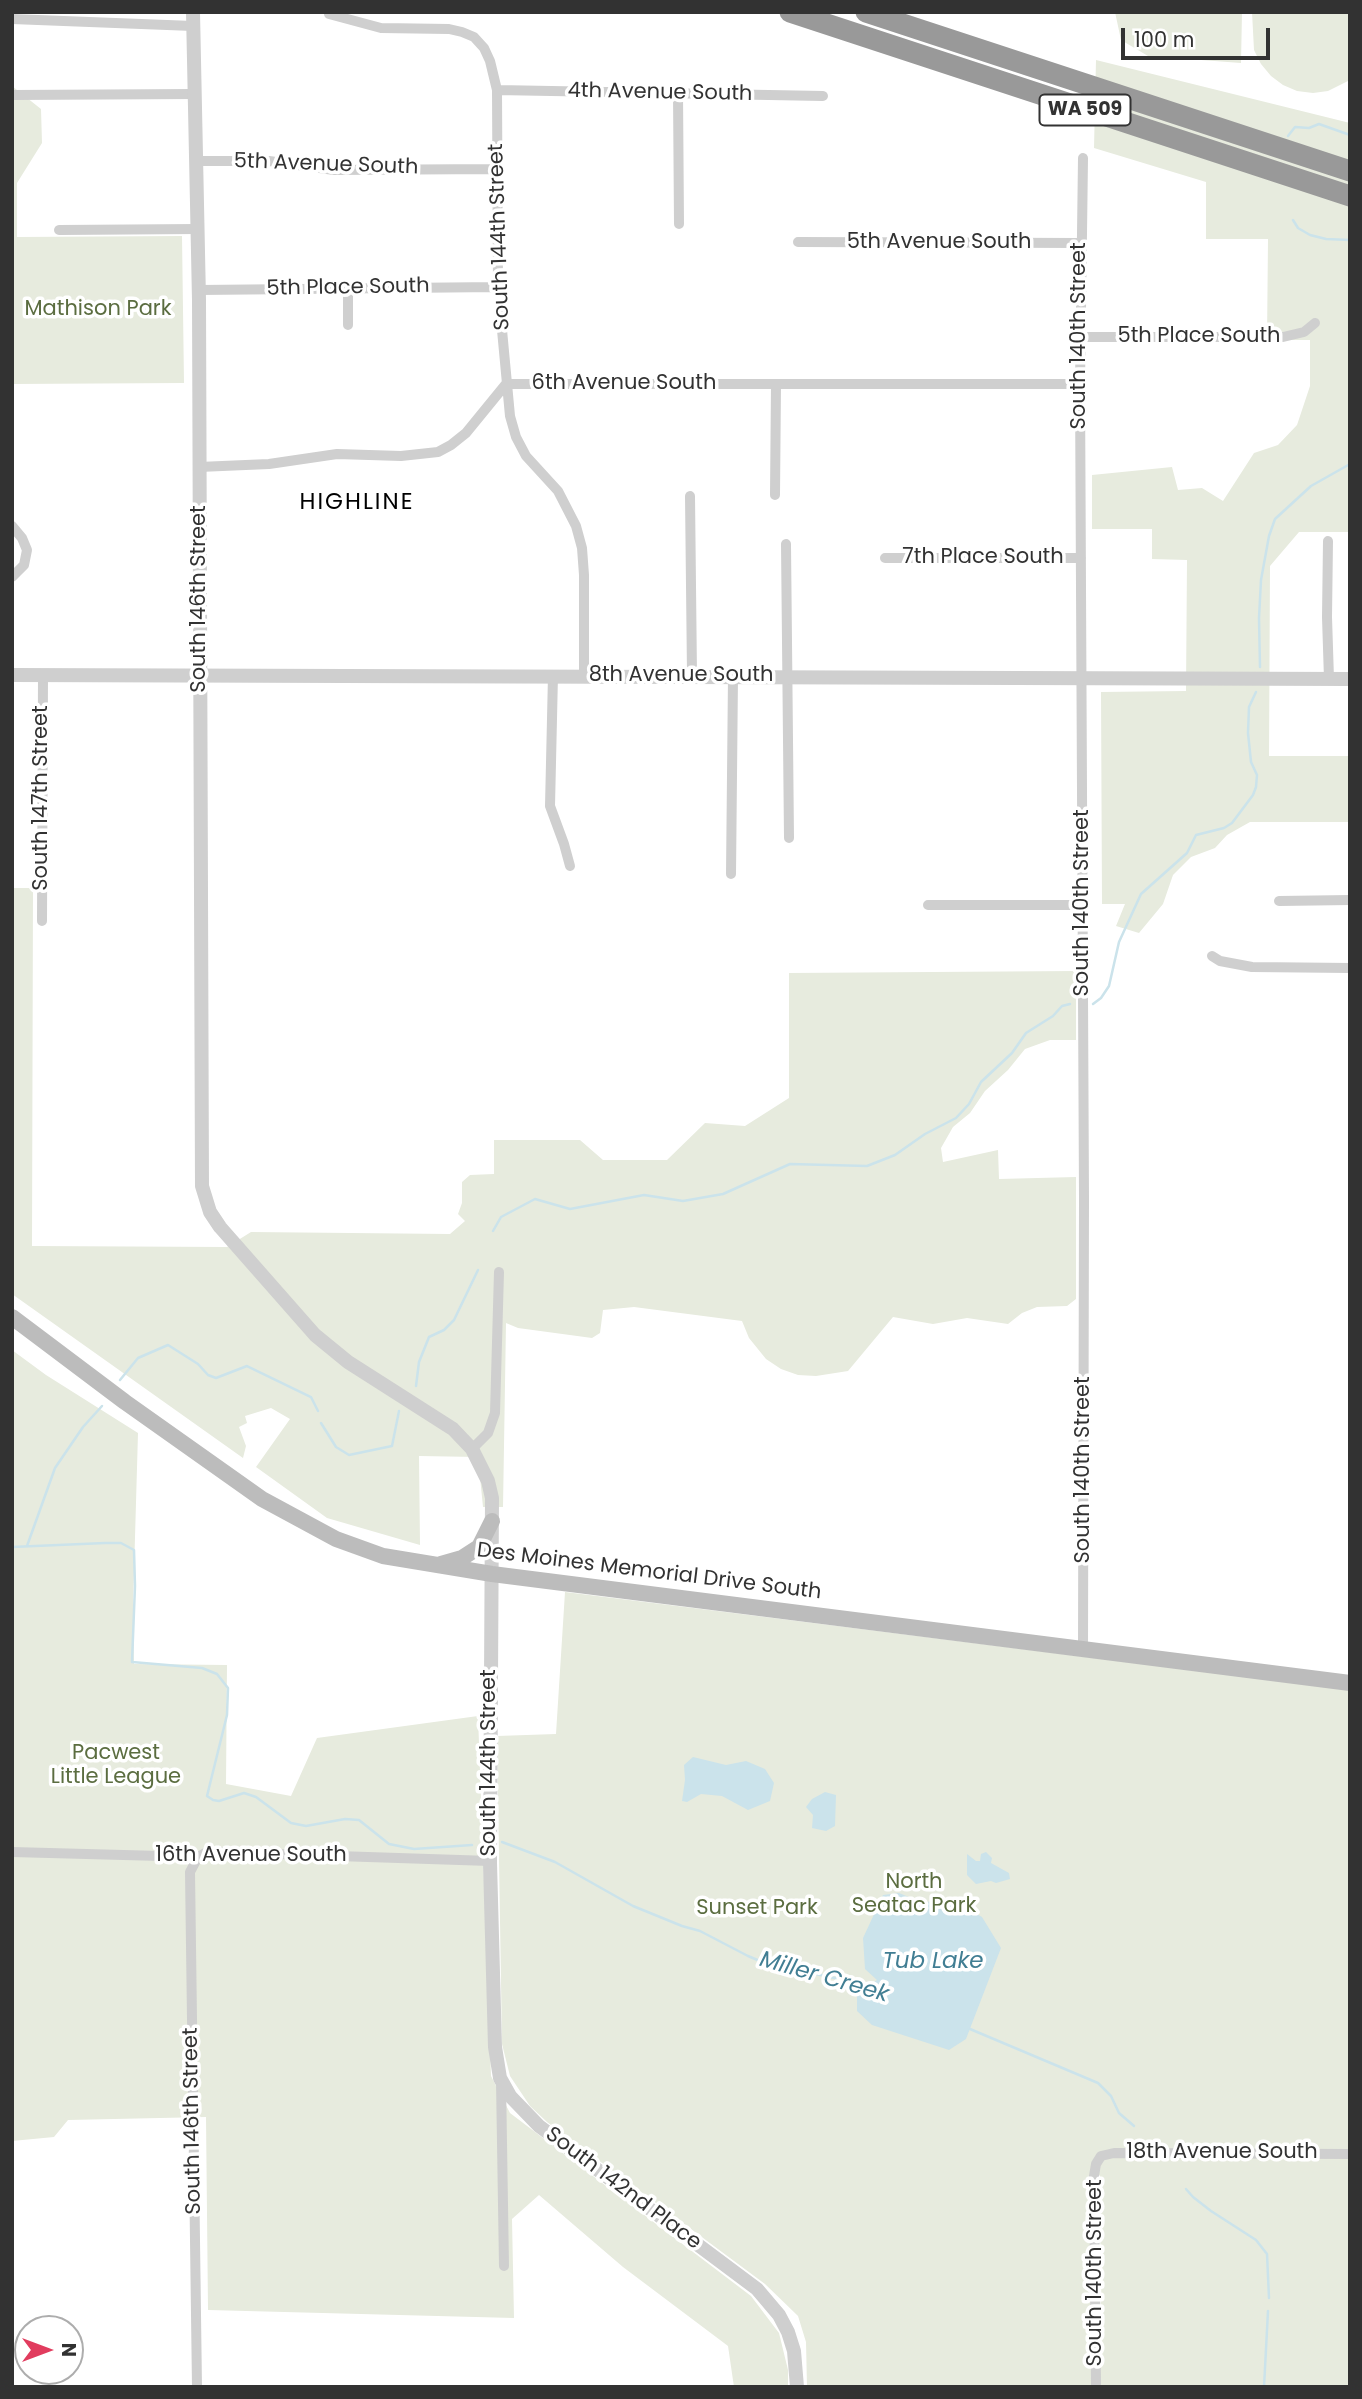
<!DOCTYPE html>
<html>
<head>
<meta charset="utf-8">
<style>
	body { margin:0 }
	#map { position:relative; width:1362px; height:2399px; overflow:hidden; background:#fff; font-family:Poppins,sans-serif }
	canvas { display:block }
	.frame { position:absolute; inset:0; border:14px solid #323232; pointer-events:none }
	.north { position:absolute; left:14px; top:2315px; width:70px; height:70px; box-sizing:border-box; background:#fff; border:2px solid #adadad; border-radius:50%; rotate:90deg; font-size:19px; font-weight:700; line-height:28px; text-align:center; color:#323232 }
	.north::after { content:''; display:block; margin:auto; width:24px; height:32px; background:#e13c5e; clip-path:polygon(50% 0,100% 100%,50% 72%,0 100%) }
	.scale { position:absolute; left:1121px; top:28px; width:149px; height:32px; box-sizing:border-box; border:4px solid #323232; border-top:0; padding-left:9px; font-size:21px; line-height:24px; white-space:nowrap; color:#323232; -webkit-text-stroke:5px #fff; paint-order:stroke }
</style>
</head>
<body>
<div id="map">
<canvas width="1362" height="2399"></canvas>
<div class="frame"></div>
<div class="north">N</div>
<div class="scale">100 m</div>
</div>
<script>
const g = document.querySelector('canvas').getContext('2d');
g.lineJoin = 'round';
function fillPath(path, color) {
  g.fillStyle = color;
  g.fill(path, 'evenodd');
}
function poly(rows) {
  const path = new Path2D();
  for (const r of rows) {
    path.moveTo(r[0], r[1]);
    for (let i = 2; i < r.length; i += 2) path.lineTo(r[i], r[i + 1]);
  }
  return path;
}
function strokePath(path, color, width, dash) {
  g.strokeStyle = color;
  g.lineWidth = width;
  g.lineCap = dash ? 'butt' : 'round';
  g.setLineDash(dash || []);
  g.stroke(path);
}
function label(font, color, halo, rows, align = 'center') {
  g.font = font + ' Poppins,sans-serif';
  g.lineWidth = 7;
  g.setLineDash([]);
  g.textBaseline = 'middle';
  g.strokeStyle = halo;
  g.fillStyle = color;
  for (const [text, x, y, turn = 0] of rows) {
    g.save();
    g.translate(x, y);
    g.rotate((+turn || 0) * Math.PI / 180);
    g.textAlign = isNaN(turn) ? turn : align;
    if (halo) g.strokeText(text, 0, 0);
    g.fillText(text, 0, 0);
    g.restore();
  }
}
fillPath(poly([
	[1115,12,1242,12,1241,63,1148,56,1121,40],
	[1252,12,1350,12,1350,80,1328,91,1313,93,1297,91,1283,85,1271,76,1261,64,1254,50],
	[1096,60,1350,123,1350,532,1299,532,1270,566,1269,756,1350,756,1350,822,1250,822,1227,835,1215,848,1191,857,1173,875,1163,904,1139,933,1116,926,1125,904,1102,904,1101,692,1186,691,1187,560,1152,559,1152,529,1092,529,1092,475,1172,467,1178,490,1202,488,1223,501,1254,453,1278,445,1297,425,1310,386,1310,340,1267,340,1268,239,1206,239,1206,182,1094,148],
	[12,86,41,109,42,143,17,183,17,237,182,236,184,383,12,384],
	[12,888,33,888,32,1246,227,1247,251,1232,450,1234,465,1221,458,1214,462,1203,462,1182,470,1175,494,1174,494,1140,580,1140,603,1160,667,1160,705,1123,745,1126,789,1098,789,973,1076,971,1076,1040,1050,1040,1025,1049,1008,1070,985,1091,970,1113,953,1127,941,1148,943,1162,998,1150,999,1179,1076,1177,1076,1299,1067,1306,1037,1307,1022,1313,1008,1324,967,1318,933,1324,893,1317,848,1371,816,1376,798,1375,781,1369,766,1359,749,1338,742,1321,634,1307,603,1310,600,1333,592,1338,518,1328,506,1323,503,1507,483,1507,478,1457,419,1456,420,1545,327,1518,256,1467,290,1419,271,1408,245,1416,247,1423,239,1427,246,1446,243,1458,12,1294],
	[12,1350,46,1375,138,1433,133,1607,134,1664,227,1665,226,1784,291,1796,317,1738,478,1716,491,2076,510,2113,751,2296,779,2333,788,2370,788,2387,734,2387,728,2346,623,2267,539,2195,512,2219,514,2318,208,2310,206,2117,68,2120,54,2137,12,2141],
	[565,1592,1350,1690,1350,2387,807,2387,806,2342,798,2316,765,2284,547,2122,530,2106,510,2076,502,2044,497,1736,556,1734],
	[1094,2169,1100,2176,1101,2365]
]), '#e7ebde');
fillPath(poly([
	[693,1757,726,1765,746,1761,765,1769,774,1783,770,1801,748,1810,722,1796,701,1794,687,1802,682,1801,685,1780,684,1765],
	[825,1792,836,1795,835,1826,826,1831,812,1828,813,1815,806,1807,812,1799],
	[986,1852,992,1858,991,1863,1009,1873,1010,1879,996,1883,991,1881,976,1884,967,1875,967,1854,976,1861,980,1861,981,1854],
	[899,1893,921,1902,953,1901,982,1917,1001,1948,966,2039,949,2050,872,2025,857,2011,857,1994,877,1980,865,1969,863,1938,883,1895]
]), '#cbe3eb');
strokePath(poly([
	[1288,136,1295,127,1309,128,1319,124,1350,135],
	[1293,220,1298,228,1310,235,1326,239,1350,240],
	[1260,667,1259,618,1261,580,1269,536,1275,519,1311,486,1350,464],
	[1093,1004,1101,998,1109,986,1119,942,1141,894,1187,853,1196,835,1224,828,1232,823,1253,795,1256,787,1257,775,1251,762,1248,733,1249,707,1256,692],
	[493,1231,501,1217,535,1199,570,1209,644,1195,683,1201,723,1194,790,1164,867,1166,895,1155,925,1134,956,1118,969,1104,981,1082,1012,1053,1026,1033,1053,1016,1062,1006,1070,1004],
	[120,1380,138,1358,168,1345,198,1364,208,1375,216,1378,247,1366,311,1397,318,1411],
	[416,1386,419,1362,429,1337,444,1330,454,1320,478,1270],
	[321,1423,336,1447,349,1455,392,1446,399,1411],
	[27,1546,55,1468,83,1427,102,1406],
	[12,1547,105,1543,121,1543,134,1550,135,1586,132,1662,202,1668,217,1674,228,1688,227,1715,207,1796,213,1800,219,1801,244,1793,256,1797,291,1823,306,1826,345,1819,359,1820,389,1844,414,1849,472,1845],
	[502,1842,555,1862,633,1906,682,1926,700,1931,748,1956,767,1964,859,1983,870,1988],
	[970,2029,1098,2083,1111,2096,1119,2113,1134,2126],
	[1186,2189,1193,2197,1211,2211,1256,2240,1267,2254,1269,2298],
	[1264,2387,1268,2311]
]), '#cbe3eb', 2.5);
strokePath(poly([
	[329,14,381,28,449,29,462,32,474,37,484,48,490,61,497,90,498,287,510,416,516,437,526,456,558,491,576,526,582,548,584,575,584,675],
	[12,19,193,26],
	[497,90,823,96],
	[678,93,679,224],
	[12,95,194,94],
	[1083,158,1080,384,1084,1198,1083,1649],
	[197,161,269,161,334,170,497,169],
	[59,230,198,229],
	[798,242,1080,243],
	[348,288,348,325],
	[199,290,498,287],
	[1080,337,1283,337,1304,332,1315,323],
	[199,467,269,464,337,454,401,456,438,452,451,445,466,433,506,384,1080,384],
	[775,495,776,384],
	[690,496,692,675],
	[12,526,22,538,27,550,24,565,12,577],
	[1328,541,1327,617,1329,679],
	[786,544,789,838],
	[885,558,1081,558],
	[553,675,550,806,564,844,570,866],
	[731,874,733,676],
	[1279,901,1350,900],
	[928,905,1083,905],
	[42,921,43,675],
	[1212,956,1220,961,1252,967,1350,968],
	[472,1449,488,1433,495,1413,499,1272],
	[12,1852,198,1857,205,1853,215,1852,490,1861],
	[501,2081,504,2266],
	[197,2387,190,1872,198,1857],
	[1096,2387,1094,2176,1096,2164,1101,2156,1114,2153,1350,2154]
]), '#cfcfcf', 10);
strokePath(poly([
	[193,12,199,300,202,1186,210,1212,220,1227,315,1335,348,1362,453,1429,472,1449,488,1481,492,1498,490,1863,495,2047,500,2078,510,2096,539,2126,757,2289,779,2315,788,2332,794,2351,797,2387],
	[12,675,1350,679]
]), '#cfcfcf', 14);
strokePath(poly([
	[12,1317,125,1402,262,1499,336,1539,383,1556,492,1574,1350,1683],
	[441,1564,462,1558,479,1547,492,1521]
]), '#bcbcbc', 16);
strokePath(poly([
	[790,12,1350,196],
	[866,12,1350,171]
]), '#999', 21);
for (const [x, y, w] of [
	[1085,110,91]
]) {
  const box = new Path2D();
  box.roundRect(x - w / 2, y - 15.5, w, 31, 5);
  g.fillStyle = '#fff';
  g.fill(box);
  strokePath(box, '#323232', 2);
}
label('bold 19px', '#323232', null, [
	["WA 509",1085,110]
]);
label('21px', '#323232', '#fff', [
	["4th Avenue South",660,93,1],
	["5th Avenue South",326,165,2],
	["South 144th Street",500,237,-92],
	["5th Avenue South",939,243],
	["5th Place South",348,288,-1],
	["South 140th Street",1080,336,-90],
	["5th Place South",1199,337],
	["6th Avenue South",624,384],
	["7th Place South",983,558],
	["South 146th Street",200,599,-90],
	["8th Avenue South",681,676],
	["South 147th Street",42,798,-90],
	["South 140th Street",1083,903,-90],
	["South 140th Street",1084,1470,-90],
	["Des Moines Memorial Drive South",649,1572,7],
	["South 144th Street",490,1763,-90],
	["16th Avenue South",251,1856],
	["South 146th Street",193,2121,-91],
	["18th Avenue South",1222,2153],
	["South 142nd Place",623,2189,37],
	["South 140th Street",1096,2273,-90]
]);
label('21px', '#5b6d40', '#fff', [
	["Mathison Park",98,310],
	["Pacwest",116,1754],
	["Little League",116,1778],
	["North",914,1883],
	["Seatac Park",914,1907],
	["Sunset Park",757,1909]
]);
g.letterSpacing = '2px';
label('23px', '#000', '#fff', [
	["HIGHLINE",357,503]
]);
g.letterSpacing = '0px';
label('italic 23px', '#417e93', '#fff', [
	["Tub Lake",933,1962],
	["Miller Creek",824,1978,16]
]);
</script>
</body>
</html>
